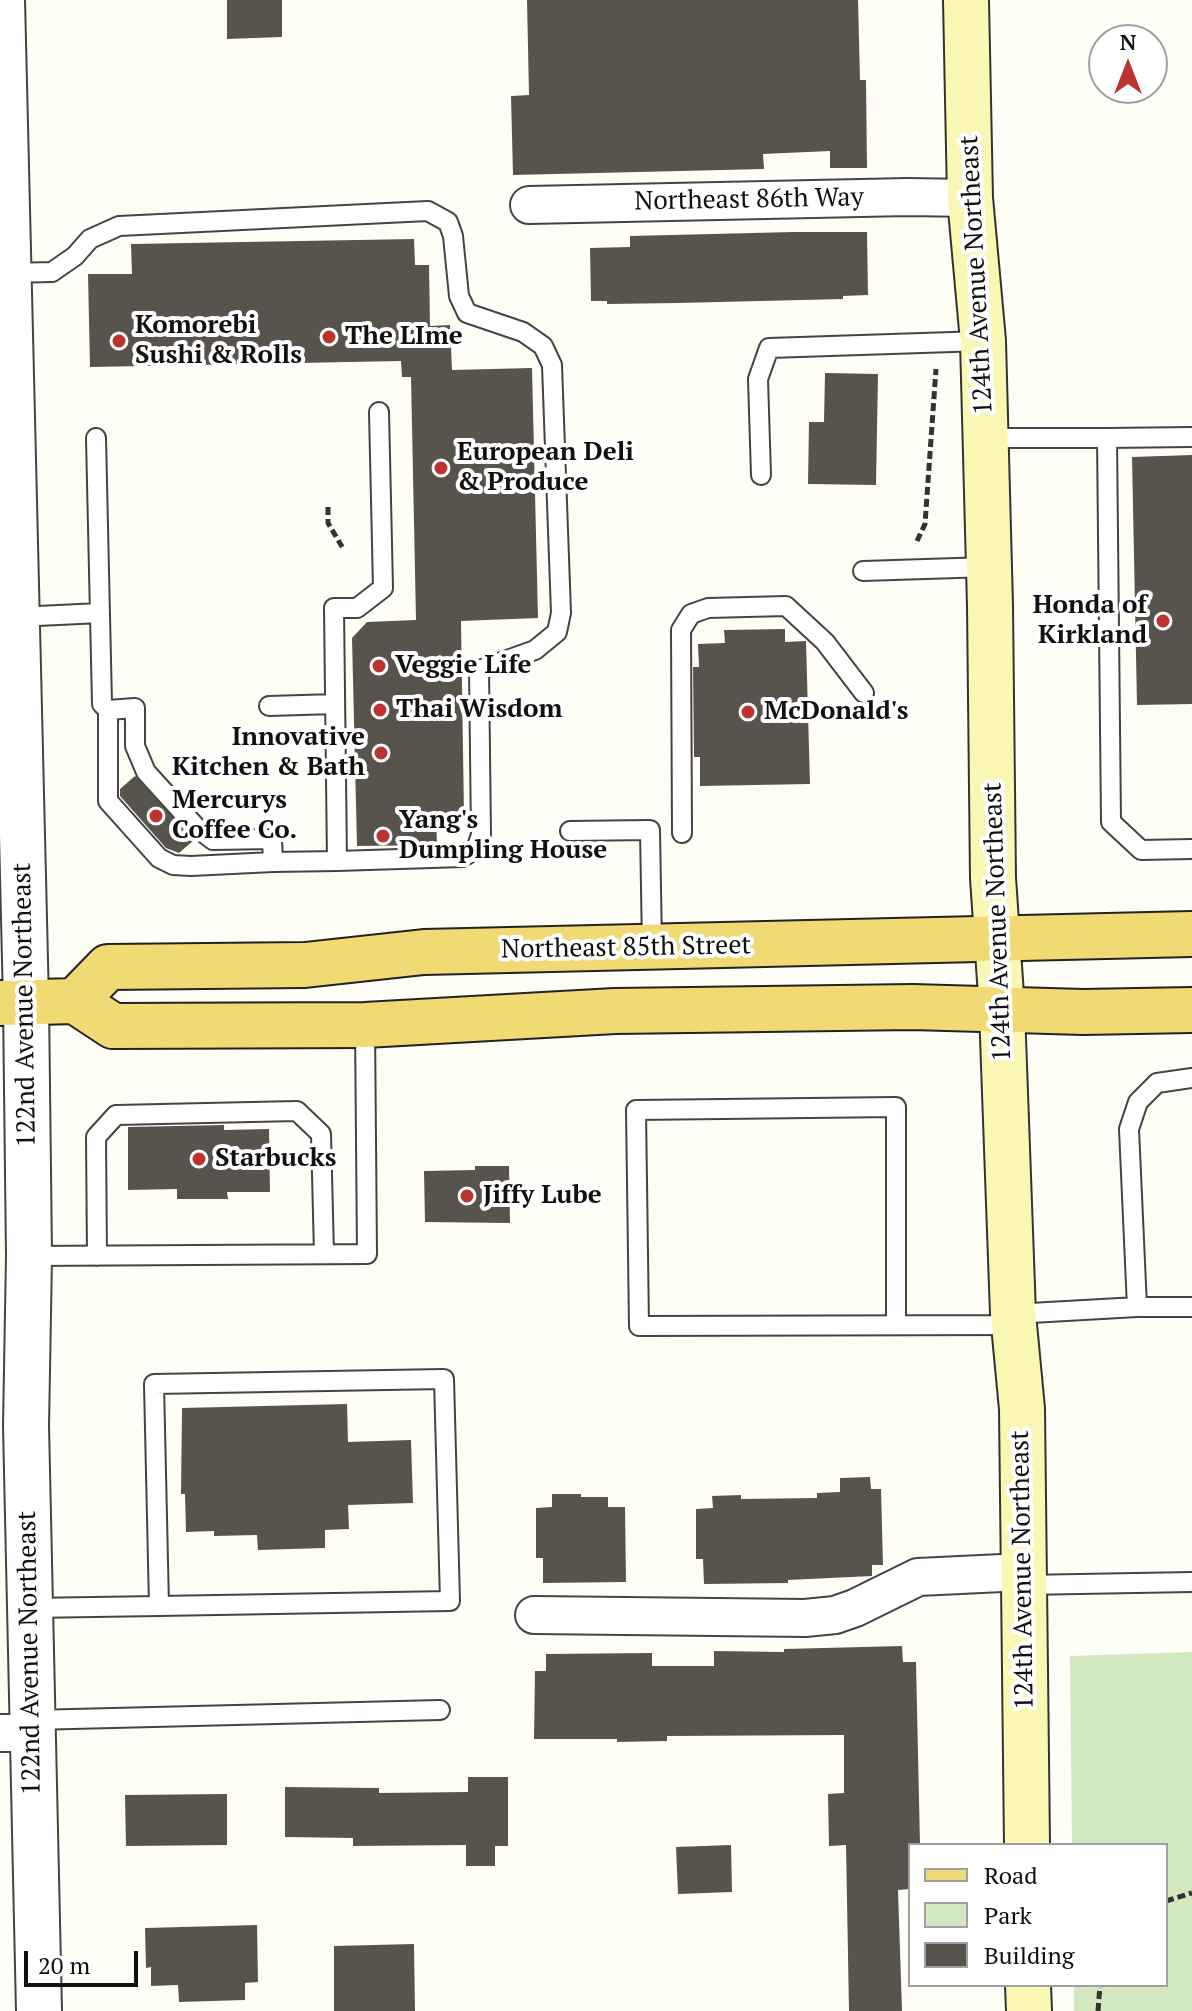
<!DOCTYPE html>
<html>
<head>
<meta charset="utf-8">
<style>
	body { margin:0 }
	#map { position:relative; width:1192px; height:2011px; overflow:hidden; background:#fefdf6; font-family:"PT Serif",serif }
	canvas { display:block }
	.legend { position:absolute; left:908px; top:1843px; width:260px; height:144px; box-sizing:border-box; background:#fff; border:2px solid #a0a0a0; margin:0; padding:10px 14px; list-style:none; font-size:24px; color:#111 }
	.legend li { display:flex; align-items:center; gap:16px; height:40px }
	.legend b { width:40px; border:2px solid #a0a0a0 }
	.north { position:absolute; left:1088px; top:24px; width:80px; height:80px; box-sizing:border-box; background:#fff; border:2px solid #a0a0a0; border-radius:50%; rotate:0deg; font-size:22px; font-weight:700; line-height:32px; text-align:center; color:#111 }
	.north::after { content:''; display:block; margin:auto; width:28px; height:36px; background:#bb322f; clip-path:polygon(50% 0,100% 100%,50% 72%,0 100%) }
	.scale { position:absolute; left:24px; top:1951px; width:114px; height:36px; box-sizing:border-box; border:4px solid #111; border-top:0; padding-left:10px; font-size:24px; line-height:28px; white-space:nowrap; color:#111; -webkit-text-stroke:6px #fff; paint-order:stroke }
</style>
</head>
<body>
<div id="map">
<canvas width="1192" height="2011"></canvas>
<ul class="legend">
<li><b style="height:10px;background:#f1da73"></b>Road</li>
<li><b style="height:22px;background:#d2e8c0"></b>Park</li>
<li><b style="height:22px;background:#59534e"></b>Building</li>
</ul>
<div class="north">N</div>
<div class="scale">20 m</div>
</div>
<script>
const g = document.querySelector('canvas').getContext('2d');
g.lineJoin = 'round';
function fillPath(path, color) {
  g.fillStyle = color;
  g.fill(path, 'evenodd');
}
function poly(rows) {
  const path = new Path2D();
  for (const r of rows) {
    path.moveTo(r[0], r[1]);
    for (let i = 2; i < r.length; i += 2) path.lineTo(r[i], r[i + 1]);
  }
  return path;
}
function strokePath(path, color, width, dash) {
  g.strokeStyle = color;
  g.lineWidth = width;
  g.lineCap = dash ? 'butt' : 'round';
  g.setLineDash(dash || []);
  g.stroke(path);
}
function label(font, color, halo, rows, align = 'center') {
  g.font = font + ' "PT Serif",serif';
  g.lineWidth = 8;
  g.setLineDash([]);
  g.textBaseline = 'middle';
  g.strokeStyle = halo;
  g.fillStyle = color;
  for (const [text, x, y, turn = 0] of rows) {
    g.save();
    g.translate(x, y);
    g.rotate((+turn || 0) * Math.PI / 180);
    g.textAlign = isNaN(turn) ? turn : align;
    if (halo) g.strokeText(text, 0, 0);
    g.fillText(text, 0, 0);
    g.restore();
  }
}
fillPath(poly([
	[1192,1652,1192,2011,1074,2011,1074,1985,1166,1985,1166,1845,1072,1845,1070,1656]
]), '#d2e8c0');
fillPath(poly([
	[227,0,282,0,282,37,227,39],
	[527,0,858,0,860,80,866,80,867,168,830,168,830,151,763,154,764,169,513,175,511,96,529,95],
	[794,232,867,232,868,295,843,296,843,299,678,303,607,304,607,301,591,301,590,248,630,247,630,236],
	[414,239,415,265,429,265,430,326,450,325,452,370,532,368,538,618,461,621,464,816,436,817,437,845,357,846,352,638,367,622,416,620,411,377,402,377,401,361,90,367,88,274,132,274,131,244],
	[825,373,878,374,876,485,808,484,809,422,824,422],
	[1192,455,1192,704,1137,705,1132,457],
	[785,629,785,642,806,641,810,784,700,786,700,757,694,757,693,667,699,667,698,644,725,643,724,630],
	[135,776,194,840,179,853,166,848,120,796,120,789],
	[224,1125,224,1130,269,1129,270,1192,227,1192,228,1199,177,1199,177,1189,128,1190,128,1127],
	[475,1166,509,1166,510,1223,425,1222,424,1171,475,1170],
	[347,1404,348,1442,411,1440,413,1503,348,1505,349,1529,325,1530,325,1548,258,1550,257,1535,214,1536,214,1531,186,1532,185,1494,181,1494,182,1408],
	[870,1477,871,1489,881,1489,883,1565,872,1565,872,1576,788,1580,788,1583,704,1584,703,1559,696,1559,696,1509,713,1508,712,1496,741,1495,741,1499,817,1498,817,1493,840,1492,840,1478],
	[552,1494,581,1494,581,1497,608,1497,608,1507,625,1507,626,1582,543,1583,543,1558,536,1558,536,1508,552,1507],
	[902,1646,903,1662,916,1662,920,1845,910,1845,910,1889,898,1890,902,2011,849,2011,846,1845,829,1846,828,1794,844,1793,844,1735,667,1736,667,1741,617,1742,617,1739,534,1739,535,1671,546,1671,546,1654,652,1653,652,1666,714,1666,714,1651,784,1652,784,1649],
	[468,1777,508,1777,508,1846,495,1846,495,1866,466,1866,466,1845,353,1846,353,1838,285,1837,285,1787,379,1788,379,1793,468,1792],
	[227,1794,227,1845,126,1846,125,1795],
	[731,1845,732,1892,678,1894,676,1847],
	[257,1925,258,1982,245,1983,245,2000,179,2002,178,1985,151,1986,151,1967,146,1968,145,1928],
	[414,1944,415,2011,334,2011,334,1946]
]), '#59534e');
const service = poly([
	[7,273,52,272,75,256,90,239,119,226,428,211,448,222,453,236,459,296,467,313,523,332,543,346,552,365,561,613,557,632,535,650,479,670,481,835,476,849,463,857,337,861],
	[1192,437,1107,438,1111,822,1141,850,1192,849],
	[96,438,102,704,108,710,135,708,135,746,146,772,196,827,213,840,272,839,273,862,337,861,334,608,357,608,383,588,379,412],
	[986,438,1107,438],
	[761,475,758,379,769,348,983,341],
	[863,571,988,567],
	[17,617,100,613],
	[269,706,335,704],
	[108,710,108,801,159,858,173,865,191,866,273,862],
	[570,831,650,830,652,946],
	[682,833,681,630,691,614,708,608,786,606,825,642,864,693],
	[29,1256,367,1254,365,1025],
	[97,1256,96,1137,116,1115,297,1111,321,1134,324,1254],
	[1137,1307,1129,1129,1138,1102,1157,1083,1192,1078],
	[1013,1314,1137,1307,1192,1307],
	[896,1325,896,1107,636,1110,639,1326,1014,1325],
	[1023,1585,1192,1582],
	[29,1608,159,1606,450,1601,444,1379,154,1384,159,1606],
	[31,1720,440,1710]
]);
const minor = poly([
	[529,205,908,197,970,198],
	[534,1615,805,1618,835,1615,855,1608,918,1577,1023,1572],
	[0,1733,31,1733]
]);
const tertiary = poly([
	[2,0,26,1002,29,1256,26,1426,39,2011]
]);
const secondary = poly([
	[966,0,970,198,983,341,990,606,993,878,1002,1010,1013,1314,1022,1409,1027,1845],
	[1028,1985,1029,2011]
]);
const primary = poly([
	[75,1001,108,967,305,965,424,952,1192,934],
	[0,1003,75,1001,113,1026,365,1025,615,1011,913,1007,1083,1012,1192,1010]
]);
strokePath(service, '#444', 22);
strokePath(minor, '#444', 40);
strokePath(tertiary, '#444', 48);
strokePath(secondary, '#333', 48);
strokePath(primary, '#222', 48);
strokePath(poly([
	[328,507,328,523,344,550],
	[917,541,925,524,936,369],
	[1166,1901,1192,1893],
	[1098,2011,1100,1985]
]), '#333', 5, [8, 4]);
strokePath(service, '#fff', 18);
strokePath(minor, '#fff', 36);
strokePath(tertiary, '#fff', 44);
strokePath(secondary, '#faf7b5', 44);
strokePath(primary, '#f1da73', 44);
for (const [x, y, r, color] of [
	[329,337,8,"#bb322f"],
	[119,341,8,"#bb322f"],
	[441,468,8,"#bb322f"],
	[1163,621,8,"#bb322f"],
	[379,666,8,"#bb322f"],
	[380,710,8,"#bb322f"],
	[748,712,8,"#bb322f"],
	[381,753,8,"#bb322f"],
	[156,816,8,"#bb322f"],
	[383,836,8,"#bb322f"],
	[199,1159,8,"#bb322f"],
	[467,1196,8,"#bb322f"]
]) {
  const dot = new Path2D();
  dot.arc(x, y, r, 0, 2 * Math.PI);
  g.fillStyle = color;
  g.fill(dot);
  strokePath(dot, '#fff', 3);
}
label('26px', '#111', '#fff', [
	["Northeast 86th Way",749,200,-1],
	["124th Avenue Northeast",977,275,-93],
	["124th Avenue Northeast",998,922,-92],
	["Northeast 85th Street",626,948,-1],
	["122nd Avenue Northeast",25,1005,-91],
	["124th Avenue Northeast",1023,1570,-91],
	["122nd Avenue Northeast",30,1653,-91]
]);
label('bold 26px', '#111', '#fff', [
	["Komorebi",135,326],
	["Sushi & Rolls",135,356],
	["The LIme",345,337],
	["European Deli",457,453],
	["& Produce",457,483],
	["Honda of",1147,606,"right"],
	["Kirkland",1147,636,"right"],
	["Veggie Life",395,666],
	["Thai Wisdom",396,710],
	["McDonald's",764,712],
	["Innovative",365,738,"right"],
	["Kitchen & Bath",365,768,"right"],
	["Mercurys",172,801],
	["Coffee Co.",172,831],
	["Yang's",399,821],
	["Dumpling House",399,851],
	["Starbucks",215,1159],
	["Jiffy Lube",483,1196]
], 'left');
</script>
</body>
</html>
